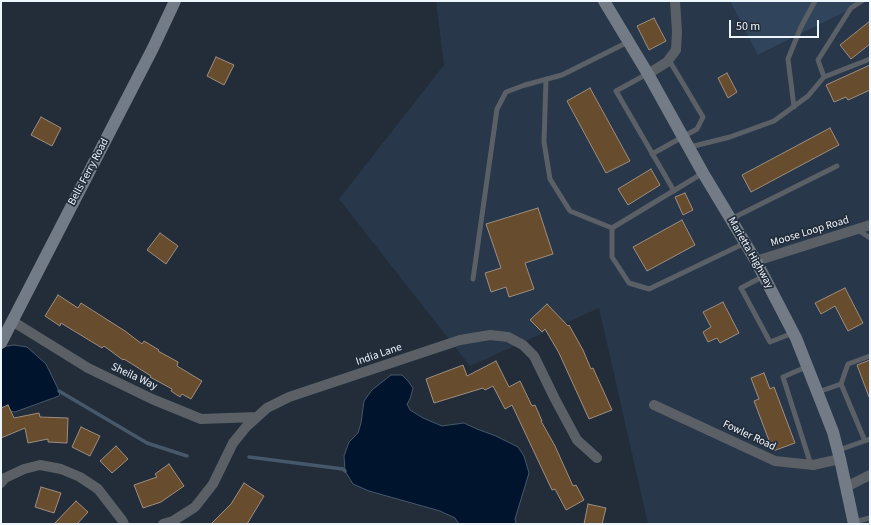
<!DOCTYPE html>
<html>
<head>
<meta charset="utf-8">
<style>
	body { margin:0 }
	#map { position:relative; width:871px; height:525px; overflow:hidden; background:#232d3a; font-family:"Source Sans 3",sans-serif }
	canvas { display:block }
	.frame { position:absolute; inset:0; border:2px solid #edf5fd; pointer-events:none }
	.scale { position:absolute; left:729px; top:20px; width:90px; height:18px; box-sizing:border-box; border:2px solid #edf5fd; border-top:0; padding-left:5px; font-size:12px; line-height:14px; white-space:nowrap; color:#edf5fd; -webkit-text-stroke:3px #232d3a; paint-order:stroke }
</style>
</head>
<body>
<div id="map">
<canvas width="871" height="525"></canvas>
<div class="frame"></div>
<div class="scale">50 m</div>
</div>
<script>
const g = document.querySelector('canvas').getContext('2d');
g.lineJoin = 'round';
function fillPath(path, color) {
  g.fillStyle = color;
  g.fill(path, 'evenodd');
}
function poly(rows) {
  const path = new Path2D();
  for (const r of rows) {
    path.moveTo(r[0], r[1]);
    for (let i = 2; i < r.length; i += 2) path.lineTo(r[i], r[i + 1]);
  }
  return path;
}
function strokePath(path, color, width, dash) {
  g.strokeStyle = color;
  g.lineWidth = width;
  g.lineCap = dash ? 'butt' : 'round';
  g.setLineDash(dash || []);
  g.stroke(path);
}
function label(font, color, halo, rows, align = 'center') {
  g.font = font + ' "Source Sans 3",sans-serif';
  g.lineWidth = 3.5;
  g.setLineDash([]);
  g.textBaseline = 'middle';
  g.strokeStyle = halo;
  g.fillStyle = color;
  for (const [text, x, y, turn = 0] of rows) {
    g.save();
    g.translate(x, y);
    g.rotate((+turn || 0) * Math.PI / 180);
    g.textAlign = isNaN(turn) ? turn : align;
    if (halo) g.strokeText(text, 0, 0);
    g.fillText(text, 0, 0);
    g.restore();
  }
}
fillPath(poly([
	[436,1,730,1,759,55,867,1,870,1,870,524,648,524,599,308,470,366,339,199,444,65]
]), '#283749');
fillPath(poly([
	[730,1,867,1,758,55]
]), '#30445b');
const water = poly([
	[14,345,27,347,46,364,60,393,59,396,15,412,4,410,1,408,1,347,14,345],
	[391,375,402,375,408,381,413,388,410,399,407,404,410,410,423,418,442,426,464,423,477,429,496,436,518,447,524,456,529,473,515,519,516,524,459,524,455,518,440,511,369,491,353,484,345,471,344,456,349,442,358,433,361,423,364,401,372,390,391,375]
]);
fillPath(water, '#00142d');
strokePath(water, '#47586b', 1);
strokePath(poly([
	[59,391,147,443,187,456],
	[249,457,343,469,345,471]
]), '#47586b', 3.5);
const building = poly([
	[654,18,666,41,649,50,637,26,654,18],
	[870,21,870,44,851,59,840,45,870,21],
	[216,57,234,65,224,85,207,76,216,57],
	[870,65,870,90,848,100,846,97,834,102,826,85,870,65],
	[727,73,737,92,728,98,718,78,727,73],
	[590,88,630,161,606,173,567,101,590,88],
	[41,117,61,128,52,146,31,135,41,117],
	[830,128,839,145,751,192,742,175,830,128],
	[651,169,660,185,628,205,618,189,651,169],
	[685,193,693,210,683,215,675,197,685,193],
	[538,208,553,254,525,263,534,289,509,297,506,287,491,292,485,273,501,268,486,224,538,208],
	[682,220,695,245,647,271,633,247,682,220],
	[160,233,178,246,166,264,147,250,160,233],
	[845,288,863,323,848,331,835,306,821,314,815,303,845,288],
	[58,295,78,308,81,303,125,331,142,344,144,341,159,350,158,351,178,362,177,366,202,381,191,399,182,394,180,397,171,391,172,389,150,377,151,376,124,359,123,360,104,346,102,348,61,323,60,326,45,316,58,295],
	[723,302,739,333,720,343,717,338,708,342,703,332,711,327,703,312,723,302],
	[547,304,568,326,569,325,583,350,591,369,593,368,612,410,589,419,559,353,545,329,542,332,530,320,547,304],
	[870,360,870,397,869,397,857,365,870,360],
	[496,361,509,387,520,381,532,406,535,405,542,421,541,421,555,446,573,486,576,485,584,500,566,510,555,489,552,490,512,405,505,409,493,386,485,390,483,388,434,403,426,379,463,365,467,376,496,361],
	[764,373,770,389,774,387,795,443,773,451,754,401,759,399,751,378,764,373],
	[8,405,14,418,39,413,40,417,68,418,67,443,48,442,48,439,28,443,25,428,1,438,1,408,8,405],
	[81,427,100,436,90,456,72,447,81,427],
	[116,446,128,459,112,473,100,461,116,446],
	[169,464,184,486,161,502,143,508,134,485,157,477,155,474,169,464],
	[244,483,264,496,247,524,211,524,231,504,244,483],
	[41,487,61,493,54,513,35,507,41,487],
	[76,501,88,512,77,524,54,524,76,501],
	[588,504,606,508,602,524,584,524,588,504]
]);
fillPath(building, '#684c2e');
strokePath(building, '#9d8e80', 1);
strokePath(poly([
	[647,74,616,91,674,191],
	[824,77,818,60,851,8,862,1],
	[546,79,544,142,550,179,570,211,612,228,703,173],
	[794,107,788,59,801,27,815,1],
	[690,147,730,137,774,121,808,96,824,77,870,59],
	[652,154,697,129,703,117,669,60],
	[731,219,837,166],
	[612,228,612,257,629,283,649,289,745,243],
	[858,230,870,238],
	[764,276,741,288,770,342,793,333],
	[473,279,497,109,506,92,525,85,562,75,628,42],
	[806,367,783,377,811,465],
	[841,384,865,441],
	[818,392,841,384,848,364,870,356],
	[839,450,870,439],
	[854,522,870,518]
]), '#5a6066', 5);
strokePath(poly([
	[648,74,667,62,676,50,677,32,675,1],
	[756,261,870,225],
	[12,321,88,368,152,399,201,419,257,417],
	[654,405,775,461,813,465,840,459],
	[1,483,5,478,24,469,40,465,61,469,80,477,98,489,122,520,124,524],
	[846,487,870,475],
	[163,524,173,521,195,507,213,484,233,443,246,427,267,408,289,397,460,340,490,335,508,337,523,345,534,356,555,399,577,440,597,458]
]), '#5a6066', 10);
strokePath(poly([
	[604,1,648,74,703,173,756,261,796,338,833,432,840,459,854,524],
	[1,343,153,48,175,1]
]), '#737c86', 12);
label('11px', '#edf5fd', '#232d3a', [
	["Bells Ferry Road",89,172,-62],
	["Moose Loop Road",810,232,-17],
	["Marietta Highway",750,253,60],
	["India Lane",379,355,-19],
	["Sheila Way",134,377,25],
	["Fowler Road",749,436,25]
]);
</script>
</body>
</html>
